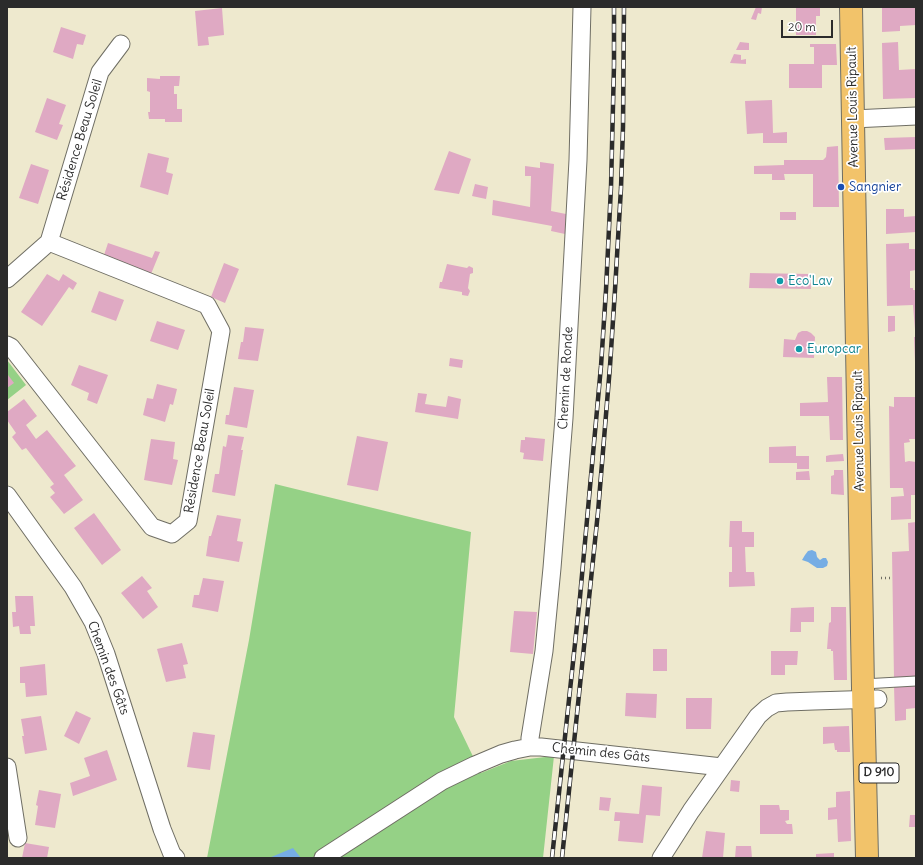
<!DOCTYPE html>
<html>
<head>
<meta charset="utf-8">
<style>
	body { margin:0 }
	#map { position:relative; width:923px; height:865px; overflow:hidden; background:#eee9ce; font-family:Delius,sans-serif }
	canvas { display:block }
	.frame { position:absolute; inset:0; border:8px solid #2b2b2b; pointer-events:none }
	.scale { position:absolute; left:781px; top:20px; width:52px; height:18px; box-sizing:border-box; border:2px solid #2b2b2b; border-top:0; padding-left:5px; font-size:12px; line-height:14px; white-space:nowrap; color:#2b2b2b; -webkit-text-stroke:3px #fff; paint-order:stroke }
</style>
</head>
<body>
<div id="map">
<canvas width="923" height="865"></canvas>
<div class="frame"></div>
<div class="scale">20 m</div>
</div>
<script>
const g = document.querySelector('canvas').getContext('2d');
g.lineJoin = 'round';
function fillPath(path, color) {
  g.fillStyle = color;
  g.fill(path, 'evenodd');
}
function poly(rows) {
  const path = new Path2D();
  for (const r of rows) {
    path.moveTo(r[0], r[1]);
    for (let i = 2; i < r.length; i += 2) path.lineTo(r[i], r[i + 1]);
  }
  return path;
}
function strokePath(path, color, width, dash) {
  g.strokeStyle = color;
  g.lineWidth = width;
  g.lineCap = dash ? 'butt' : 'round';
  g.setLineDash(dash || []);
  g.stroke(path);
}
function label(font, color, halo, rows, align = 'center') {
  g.font = font + ' Delius,sans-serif';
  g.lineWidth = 3.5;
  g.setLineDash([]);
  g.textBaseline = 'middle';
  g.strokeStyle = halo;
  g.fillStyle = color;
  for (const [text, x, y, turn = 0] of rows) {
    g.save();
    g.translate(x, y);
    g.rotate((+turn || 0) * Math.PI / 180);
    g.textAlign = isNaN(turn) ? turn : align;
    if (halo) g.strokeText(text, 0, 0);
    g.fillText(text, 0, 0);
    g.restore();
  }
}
fillPath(poly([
	[7,360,26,385,7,400],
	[275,484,471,532,454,717,481,773,511,761,554,756,543,858,207,858,249,640]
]), '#95d186');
fillPath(poly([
	[812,550,816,552,817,557,820,560,823,558,826,558,828,562,827,566,823,568,817,568,808,562,802,560,805,555,808,551],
	[293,848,301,858,269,858,288,850]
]), '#76ade4');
fillPath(poly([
	[756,7,762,7,761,14,758,13,756,20,751,19],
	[796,7,820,7,820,16,816,16,816,35,796,35],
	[882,7,916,7,916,25,900,26,900,31,882,32],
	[222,8,224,35,208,37,209,45,198,46,195,11],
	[61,27,86,35,83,45,77,44,73,59,53,52],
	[740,42,749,43,749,50,736,50],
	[898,42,899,70,916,69,916,98,883,99,882,43],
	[810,44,836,44,837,65,822,65,822,88,789,88,789,64,814,64,814,47,810,47],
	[734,54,741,55,741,60,746,59,746,64,730,63],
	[160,76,180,76,179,86,174,86,174,94,177,94,177,109,182,109,182,122,165,122,165,119,149,119,148,112,150,112,150,92,147,91,147,78,160,79],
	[47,98,66,105,59,124,63,125,57,140,35,132],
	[772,100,773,133,787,132,787,143,763,143,763,133,747,134,745,101],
	[916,137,916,149,885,150,884,138],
	[838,146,839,207,813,207,813,174,784,174,785,180,772,180,772,174,754,174,754,166,784,165,784,160,823,160,826,157,827,147],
	[449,151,471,159,459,194,434,190],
	[148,153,169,158,166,172,173,174,168,195,140,187],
	[540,162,554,164,551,211,566,214,565,234,551,231,552,226,492,215,493,200,530,207,531,176,525,176,525,166,540,168],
	[31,164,49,170,38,204,19,198],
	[475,184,488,187,486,199,472,196],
	[886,209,904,209,904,217,916,216,916,232,886,234],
	[780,212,796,212,796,220,780,220],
	[108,243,152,258,155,251,160,252,151,274,104,255],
	[909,243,909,249,916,249,916,270,910,271,910,288,913,288,913,290,916,290,916,330,915,330,913,305,887,306,886,244],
	[224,263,239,269,225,303,211,297],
	[447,264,467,268,469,266,473,268,473,273,470,274,468,288,470,291,468,296,462,295,462,292,439,288,440,282,442,282],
	[750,273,810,274,811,289,749,288],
	[47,274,59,281,63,274,77,283,73,290,69,287,42,326,21,312],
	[99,291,124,300,116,321,91,312],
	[888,316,895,316,895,331,888,332],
	[157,321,185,330,178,350,150,341],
	[245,327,264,329,258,361,238,359,241,342,243,342],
	[802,331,807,331,811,333,815,337,814,358,783,357,784,339,795,340,798,333],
	[914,337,916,337,916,362,915,362],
	[450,358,463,360,462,368,449,366],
	[79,365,108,375,97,404,87,400,89,393,71,385],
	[8,375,14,383,7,388,7,376],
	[827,377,842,377,843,440,830,440,829,416,800,416,800,403,828,402],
	[157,384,177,389,173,405,170,404,165,422,143,415,147,398,153,399],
	[234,387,254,390,247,428,225,424,226,415,229,415],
	[418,393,427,394,425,404,446,407,448,396,461,399,458,419,415,412],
	[894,397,916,397,916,439,909,439,910,442,904,443,905,462,909,461,916,462,916,495,911,495,911,519,891,520,891,497,904,496,903,488,890,488,889,406,894,407],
	[24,399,37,416,26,425,36,439,47,430,76,466,64,475,83,500,64,514,50,497,55,493,50,487,54,484,26,448,22,450,12,437,16,433,7,420,7,412],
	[228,435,244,437,241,450,243,450,235,496,212,492,215,474,219,474,223,446,226,447],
	[357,436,388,442,378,491,347,485],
	[525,437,545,439,543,461,523,459,524,453,520,452,521,440,525,440],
	[151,439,175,442,173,459,178,460,172,485,144,480],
	[796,446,796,456,809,456,809,469,797,469,797,463,769,463,769,447],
	[843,454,844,461,826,462,826,456,830,455],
	[834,470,843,470,844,495,831,494,831,476,834,475],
	[809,471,810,480,796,480,796,472],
	[94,513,121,550,102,565,74,528],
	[217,515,241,519,237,541,243,542,239,562,206,556,209,536,211,536],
	[730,521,742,521,742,532,754,532,754,547,745,547,746,572,754,572,755,586,729,587,729,572,732,572,732,547,729,547],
	[916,522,916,676,894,679,892,552,909,551,908,523],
	[142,576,152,588,147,591,158,607,143,619,121,593],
	[203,578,224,581,218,612,192,607,194,595,199,595],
	[15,596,33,596,35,626,30,626,31,634,20,634,19,626,13,627,12,612,16,612],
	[814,607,814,622,801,622,801,632,790,632,791,608],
	[831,607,846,607,847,680,834,680,833,651,831,651,831,649,827,649,829,623,831,622],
	[514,611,537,612,533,654,510,652],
	[182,643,188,664,183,665,186,678,166,682,157,649],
	[653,649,667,649,667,671,653,671],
	[771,651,798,651,797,665,785,665,785,675,771,675],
	[45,664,47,695,26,697,25,683,20,683,20,667],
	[916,685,916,708,906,709,906,720,895,721,894,686],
	[626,693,657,694,656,718,625,716],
	[686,698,712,698,711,729,686,729],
	[76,711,91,718,79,744,64,736],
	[41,716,47,750,25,754,22,736,24,736,21,719],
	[849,726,850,752,837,752,837,750,835,750,834,743,823,744,823,727],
	[193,732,215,735,210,770,187,767],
	[107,750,117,780,73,796,70,783,90,776,84,758],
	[731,780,740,781,739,792,730,791],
	[642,785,662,787,660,816,646,815,643,843,618,841,620,821,614,821,615,812,639,814],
	[39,790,61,794,55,828,35,825,38,806,36,805],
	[850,791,851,841,838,842,837,819,828,820,828,808,836,807,836,792],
	[600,797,611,798,609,811,599,810],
	[760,805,779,805,780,810,789,810,789,820,785,821,787,824,792,824,793,834,760,834],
	[910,815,916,815,916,827,909,827],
	[706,831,725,833,723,858,702,858],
	[25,843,49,847,47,858,22,858],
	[736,846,751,846,752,858,735,858],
	[834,853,834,858,816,858,816,854]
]), '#dfa9c3');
const lane = poly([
	[863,684,916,681]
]);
const street = poly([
	[853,119,916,116],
	[7,279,49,242],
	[7,345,11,347,152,527,172,534,188,521,221,331,207,305,49,242,100,72,121,44],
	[7,495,73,587,93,622,106,654,162,829,172,854,176,858],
	[530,747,530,738,544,651,552,568,564,418,578,160,582,7],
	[7,767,18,838],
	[323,858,442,781,475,765,501,754,515,750,530,747,541,747,722,767,758,716,767,708,776,703,787,702,814,701,878,699],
	[661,858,691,811,722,767]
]);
const primary = poly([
	[851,7,863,688,867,858]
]);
strokePath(lane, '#6f6e64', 11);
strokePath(street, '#6f6e64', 19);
strokePath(primary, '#6f6e64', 24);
strokePath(poly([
	[881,578,892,578]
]), '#6f6e64', 2.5, [1, 3]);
strokePath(lane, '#fff', 9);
strokePath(street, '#fff', 17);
strokePath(primary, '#f2c36a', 22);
const rail = poly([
	[552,858,580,597,601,366,606,290,611,187,614,65,614,7],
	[562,858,598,512,610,366,615,290,621,188,623,127,624,7]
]);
strokePath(rail, '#2b2b2b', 4.5);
strokePath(rail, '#fff', 3, [9]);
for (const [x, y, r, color] of [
	[841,187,4,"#1a4fb4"],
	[780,281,4,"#0f9aa8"],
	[799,349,4,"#0f9aa8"]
]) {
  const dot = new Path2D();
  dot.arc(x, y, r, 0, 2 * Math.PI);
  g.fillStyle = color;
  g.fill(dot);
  strokePath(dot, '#fff', 1.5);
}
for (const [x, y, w] of [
	[879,773,40]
]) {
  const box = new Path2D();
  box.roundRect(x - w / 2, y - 10, w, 20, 3);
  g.fillStyle = '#fff';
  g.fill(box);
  strokePath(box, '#2b2b2b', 1);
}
label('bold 12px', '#2b2b2b', null, [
	["D 910",879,773]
]);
label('13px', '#2b2b2b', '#fff', [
	["Avenue Louis Ripault",853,107,-91],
	["Résidence Beau Soleil",80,140,-73],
	["Chemin de Ronde",566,378,-87],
	["Avenue Louis Ripault",859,431,-91],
	["Résidence Beau Soleil",200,451,-80],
	["Chemin des Gâts",108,668,70],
	["Chemin des Gâts",601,753,6]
]);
label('13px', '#164399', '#fff', [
	["Sangnier",849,187]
], 'left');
label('13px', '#0d838f', '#fff', [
	["Eco'Lav",788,281],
	["Europcar",807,349]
], 'left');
</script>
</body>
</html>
